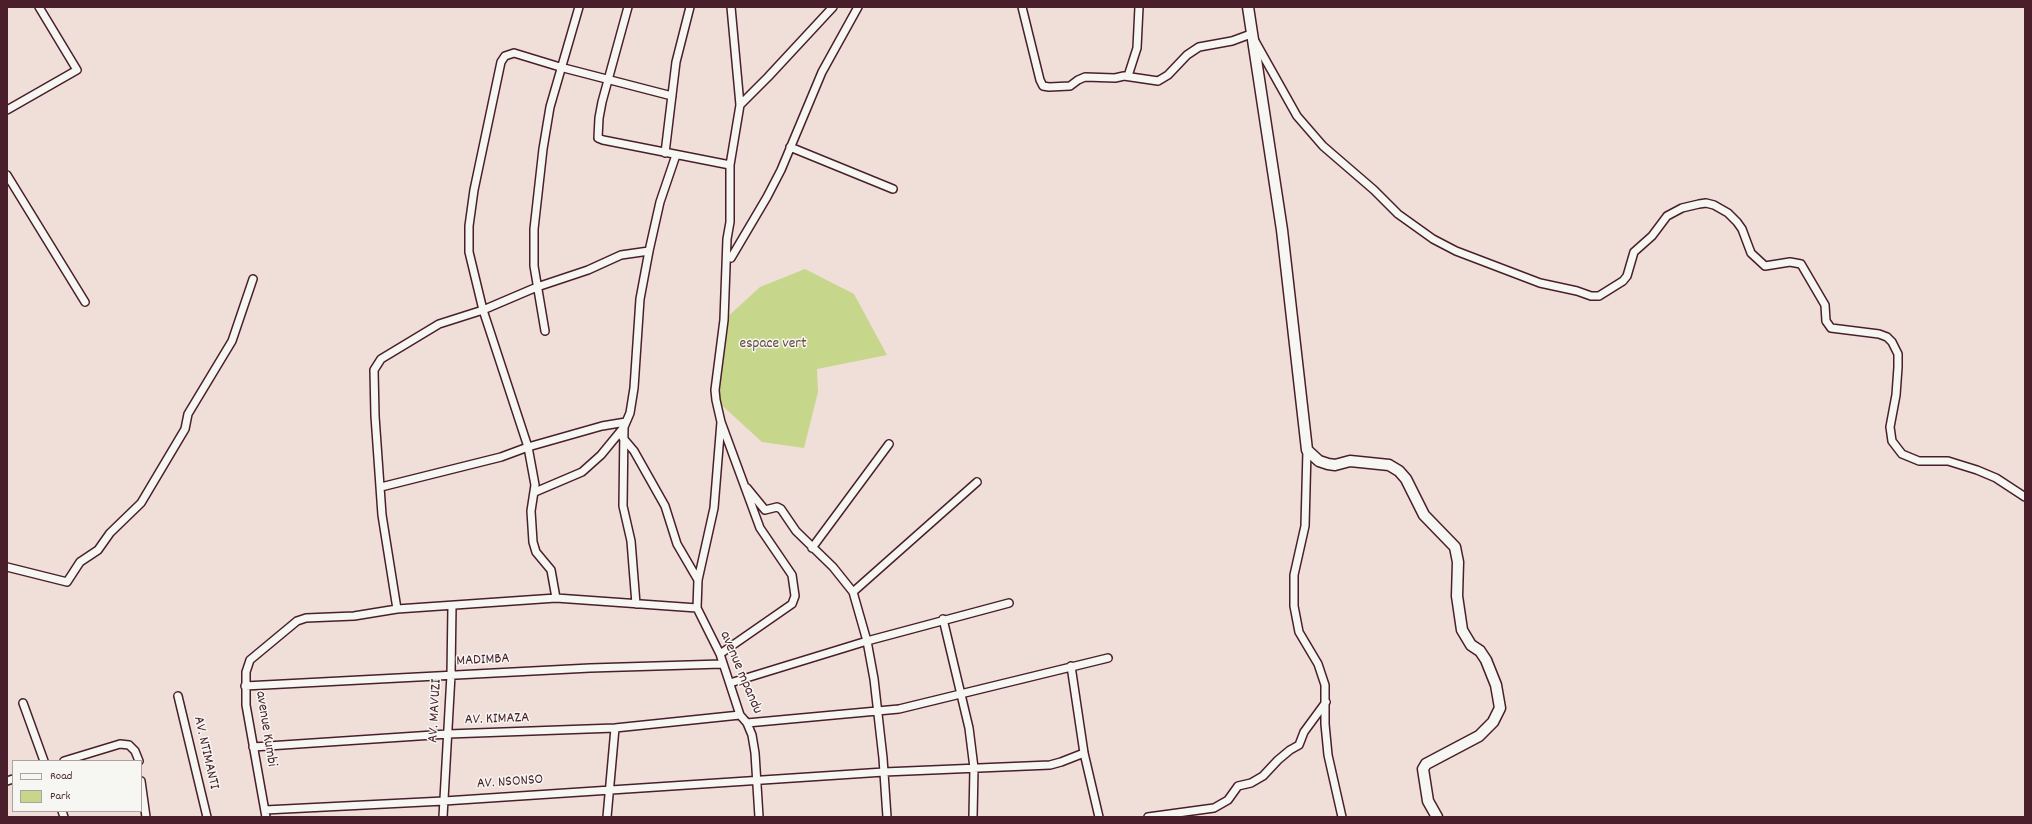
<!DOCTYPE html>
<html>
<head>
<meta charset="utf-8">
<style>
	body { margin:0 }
	#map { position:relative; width:2032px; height:824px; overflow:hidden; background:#f0dfd9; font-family:Dekko,sans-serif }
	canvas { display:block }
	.frame { position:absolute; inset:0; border:8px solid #4a1f2b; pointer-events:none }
	.legend { position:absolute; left:12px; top:760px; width:130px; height:52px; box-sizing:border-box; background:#f6f6f2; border:1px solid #b1a0a2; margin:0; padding:5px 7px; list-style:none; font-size:12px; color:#4a1f2b }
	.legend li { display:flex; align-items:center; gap:8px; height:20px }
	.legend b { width:20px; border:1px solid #b1a0a2 }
</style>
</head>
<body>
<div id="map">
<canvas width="2032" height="824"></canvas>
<div class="frame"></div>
<ul class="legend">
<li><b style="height:5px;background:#f6f6f2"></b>Road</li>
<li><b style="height:11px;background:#c6d68b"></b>Park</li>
</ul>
</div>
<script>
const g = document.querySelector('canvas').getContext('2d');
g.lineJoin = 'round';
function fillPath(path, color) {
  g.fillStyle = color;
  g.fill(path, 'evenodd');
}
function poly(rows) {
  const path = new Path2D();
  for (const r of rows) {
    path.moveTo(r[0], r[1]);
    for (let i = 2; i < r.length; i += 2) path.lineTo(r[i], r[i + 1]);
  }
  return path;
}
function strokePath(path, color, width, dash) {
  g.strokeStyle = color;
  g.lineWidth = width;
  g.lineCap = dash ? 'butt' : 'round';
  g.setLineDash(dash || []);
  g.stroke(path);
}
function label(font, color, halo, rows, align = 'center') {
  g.font = font + ' Dekko,sans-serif';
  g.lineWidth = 3;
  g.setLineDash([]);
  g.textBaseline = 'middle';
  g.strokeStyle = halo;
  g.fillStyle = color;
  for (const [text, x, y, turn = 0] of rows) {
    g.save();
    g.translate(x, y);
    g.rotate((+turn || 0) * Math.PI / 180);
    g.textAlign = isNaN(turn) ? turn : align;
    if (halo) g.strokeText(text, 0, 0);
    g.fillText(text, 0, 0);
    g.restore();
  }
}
fillPath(poly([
	[805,269,854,294,887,355,817,369,818,392,804,448,762,442,716,400,724,320,760,287]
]), '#c6d68b');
const street = poly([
	[628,7,602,102,599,118,598,138,603,140,730,165],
	[1022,7,1040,80,1043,86,1049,87,1070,86,1078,80,1085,77,1115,78,1124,76,1158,81,1168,75,1187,55,1199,47,1232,41,1251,34,1297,116,1323,146,1374,190,1398,214,1433,239,1456,251,1540,283,1577,291,1591,296,1599,296,1623,281,1627,276,1634,252,1652,236,1667,216,1682,208,1699,204,1706,203,1714,205,1728,213,1737,222,1742,229,1751,253,1765,266,1790,262,1801,264,1825,305,1826,321,1831,328,1879,334,1887,337,1892,342,1898,354,1898,367,1896,395,1890,427,1892,441,1902,454,1919,461,1948,461,1977,470,1996,478,2025,497],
	[1128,76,1137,48,1139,7],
	[740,105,768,77,833,7],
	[7,110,77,70,39,7],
	[790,147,893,189],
	[665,153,676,62,690,7],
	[7,175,85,302],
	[731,258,767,197,781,170,822,72,858,7],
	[545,331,534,266,534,229,543,149,550,107,579,7],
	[721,422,714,508,698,580,697,608,720,654,740,715,747,723,752,735,755,753,759,817],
	[623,438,634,451,665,506,677,544,698,580],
	[1307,450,1305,526,1294,575,1294,606,1299,632,1318,664,1325,685,1325,724,1328,755,1342,817],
	[381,487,501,457,528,447,602,426,626,422],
	[747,488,765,510,777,507,781,509,796,531,833,567,853,592,867,641,874,679,883,758,887,817],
	[535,492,582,472,601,455,624,427],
	[812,548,889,444],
	[7,567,67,582,80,562,98,550,110,533,141,503,185,429,188,414,232,341,253,279],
	[853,592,977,482],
	[556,598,551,570,536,552,533,542,531,511,535,485,528,447,483,310,469,252,469,226,474,190,501,62,505,56,514,53,560,67,672,96],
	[636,604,631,541,623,506,624,427,630,413,634,388,640,299,649,251,660,202,676,155],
	[397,609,382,515,375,416,374,370,381,359,439,324,483,310,537,287,588,270,621,255,649,251],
	[943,619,969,728,974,768,973,817],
	[720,654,792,604,795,596,792,575,760,528,721,422,716,400,715,390,724,320,727,239,730,222,730,165,740,105,731,7],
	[1071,666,1084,753,1099,817],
	[730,683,867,641,1009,603],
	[245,686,590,668,722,664],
	[178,696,207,817],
	[23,703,44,761],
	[747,723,899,709,1108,658],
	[253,747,448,734,615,728,740,715],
	[64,761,120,744,129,745,135,751,139,761],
	[7,781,13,779],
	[141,781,146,817],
	[265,810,444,801,884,772,1050,765,1061,762,1084,753],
	[62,811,64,817],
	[266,817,246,705,246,672,250,660,297,621,306,618,354,616,397,609,556,598,697,608],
	[443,817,451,675,452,606],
	[607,817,615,728],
	[1148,817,1214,808,1228,800,1238,786,1251,783,1263,776,1278,760,1290,750,1299,745,1304,732,1326,702]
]);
const secondary = poly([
	[1248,7,1282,230,1307,450,1319,461,1328,464,1335,465,1350,461,1389,465,1399,471,1406,479,1424,515,1455,547,1458,562,1457,596,1462,630,1471,645,1480,651,1486,660,1496,685,1500,708,1493,722,1479,736,1426,764,1423,769,1428,801,1437,817]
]);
strokePath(street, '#4a1f2b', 10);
strokePath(secondary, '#4a1f2b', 13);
strokePath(street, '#f6f6f2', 7);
strokePath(secondary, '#f6f6f2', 10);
label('15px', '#694d43', '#f6f6f2', [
	["espace vert",773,345]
]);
label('15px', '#4a1f2b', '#f6f6f2', [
	["MADIMBA",483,661,-3],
	["avenue mpandu",740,673,67],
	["AV. MAVUZI",436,711,-87],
	["AV. KIMAZA",497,720,-2],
	["avenue Kumbi",265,729,81],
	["AV. NTIMANTI",205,753,77],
	["AV. NSONSO",510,783,-4]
]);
</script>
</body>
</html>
